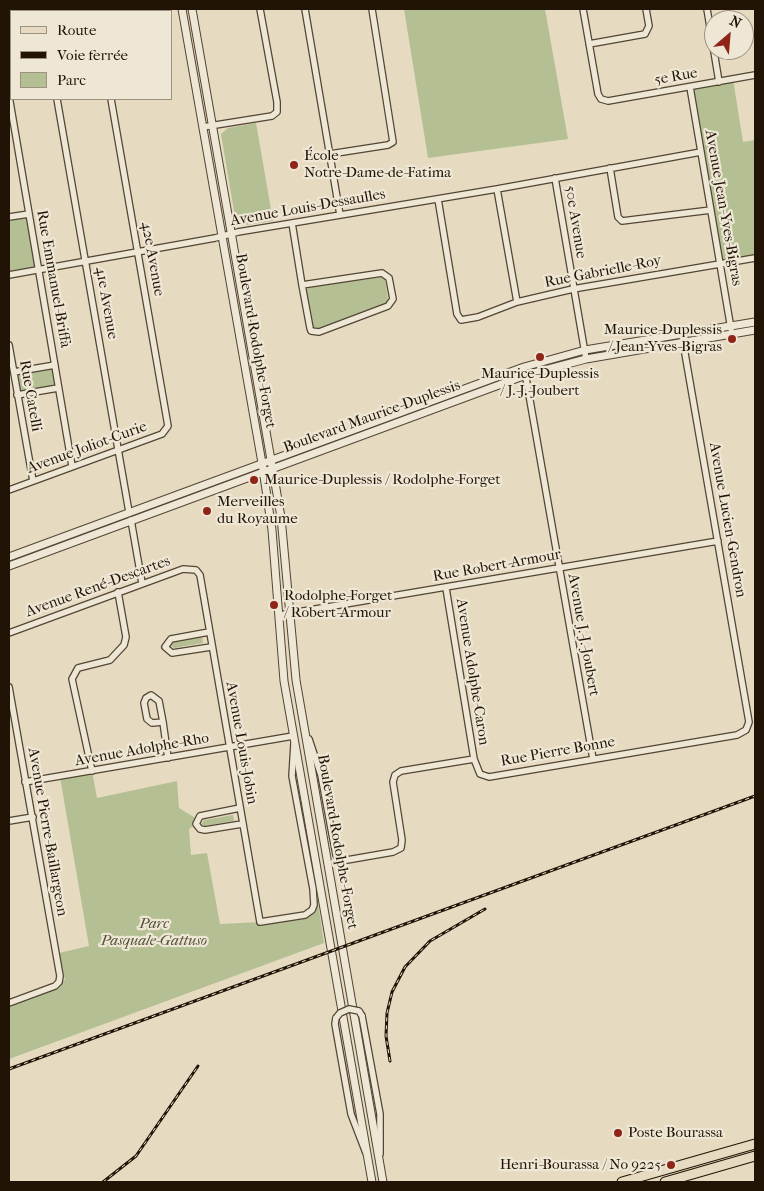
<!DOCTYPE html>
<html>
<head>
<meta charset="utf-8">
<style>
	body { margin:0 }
	#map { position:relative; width:764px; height:1191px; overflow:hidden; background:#e6dac0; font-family:"IM FELL French Canon",serif }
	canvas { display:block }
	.frame { position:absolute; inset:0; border:10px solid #211305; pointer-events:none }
	.legend { position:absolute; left:10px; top:10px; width:162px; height:90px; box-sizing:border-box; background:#efe7d6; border:1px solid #9d9282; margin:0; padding:6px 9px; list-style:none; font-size:15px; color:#211305 }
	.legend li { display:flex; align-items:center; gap:10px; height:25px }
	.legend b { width:25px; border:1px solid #9d9282 }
	.north { position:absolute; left:704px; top:10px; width:50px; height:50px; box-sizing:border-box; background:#efe7d6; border:1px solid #9d9282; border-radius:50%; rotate:27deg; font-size:14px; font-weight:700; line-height:20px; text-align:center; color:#211305 }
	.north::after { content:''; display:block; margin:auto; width:18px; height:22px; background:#8f2418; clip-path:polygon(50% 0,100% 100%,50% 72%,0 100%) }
</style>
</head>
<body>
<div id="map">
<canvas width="764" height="1191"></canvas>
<div class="frame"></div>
<ul class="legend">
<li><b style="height:6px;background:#e6dac0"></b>Route</li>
<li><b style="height:6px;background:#211305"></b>Voie ferrée</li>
<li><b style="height:14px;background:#b4c093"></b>Parc</li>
</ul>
<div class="north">N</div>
</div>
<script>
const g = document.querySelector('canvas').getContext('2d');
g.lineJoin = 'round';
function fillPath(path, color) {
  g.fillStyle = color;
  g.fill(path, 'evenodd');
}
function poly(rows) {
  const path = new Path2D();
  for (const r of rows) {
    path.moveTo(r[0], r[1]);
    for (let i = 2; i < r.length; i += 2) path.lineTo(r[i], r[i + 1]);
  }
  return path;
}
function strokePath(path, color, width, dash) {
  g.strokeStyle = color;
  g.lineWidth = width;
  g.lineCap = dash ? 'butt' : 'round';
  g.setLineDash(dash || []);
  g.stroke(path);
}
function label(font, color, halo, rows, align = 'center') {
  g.font = font + ' "IM FELL French Canon",serif';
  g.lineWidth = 4.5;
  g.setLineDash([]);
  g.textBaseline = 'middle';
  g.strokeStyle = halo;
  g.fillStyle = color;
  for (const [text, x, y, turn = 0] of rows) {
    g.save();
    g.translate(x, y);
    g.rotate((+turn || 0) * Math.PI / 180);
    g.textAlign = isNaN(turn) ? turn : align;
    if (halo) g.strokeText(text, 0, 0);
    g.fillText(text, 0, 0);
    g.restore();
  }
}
fillPath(poly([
	[404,9,545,9,568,139,428,158],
	[733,79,743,142,755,140,755,258,720,264,690,87],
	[256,123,273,221,239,226,236,223,221,134,228,128],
	[29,214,39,269,9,275,9,217],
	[381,277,385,279,388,299,386,304,319,329,313,328,305,292,308,288],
	[53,368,56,387,21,393,17,374],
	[202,637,203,643,174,648,171,646,173,642],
	[92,771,97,798,177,781,179,808,197,819,196,824,189,829,191,855,207,853,220,924,260,922,305,915,312,910,313,896,317,896,324,943,9,1059,9,1000,65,980,59,953,89,946,60,777],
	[233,815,234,821,204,826,201,824,204,820]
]), '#b4c093');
const minor = poly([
	[42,9,42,11],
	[305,9,340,215],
	[583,9,598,94,601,99,608,101,755,75],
	[707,9,719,82],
	[79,11,93,9],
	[589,44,645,34,649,26,646,9],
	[690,87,731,329],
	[9,96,72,466],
	[57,99,129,512],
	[203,127,272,116,277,112,277,102,260,9],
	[330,154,388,145,393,142,372,9],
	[610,168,618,217,622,221,711,210],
	[555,178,586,359],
	[497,189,517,302],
	[438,199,457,314,461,320,478,317,517,302,573,289,755,258],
	[9,217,29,214],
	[292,223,302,285,310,328,311,331,319,332,388,306,393,299,389,278,382,273,302,285],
	[9,275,215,238,238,232,497,189,701,152],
	[9,345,33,481],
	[14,372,55,365],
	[525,372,593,759],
	[17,395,58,388],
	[9,490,162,434,168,426,111,99],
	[131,520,142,583],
	[446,588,474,759],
	[280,615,718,541],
	[209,632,171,639,165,647,172,653,211,647],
	[9,633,183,569,196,570,200,575,260,922,305,915,312,910,314,905,313,889,292,776,294,744],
	[9,687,60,976,59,982,55,986,9,1003],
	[163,722,152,723,147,719,144,703,146,698,151,695,159,701,163,722,168,758],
	[309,739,321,775,336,855,338,858,347,860,393,852,401,848,402,840,393,782,395,775,401,771,474,759,480,774,489,777,737,735,746,730,749,722,683,342],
	[92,771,72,679,78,668,110,660,124,645,126,637,118,592],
	[25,782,293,736],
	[240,808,200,816,196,824,200,829,205,830,242,824],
	[9,821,33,817],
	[362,1016,380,1114,380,1154],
	[336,1018,335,1024,351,1114,366,1153]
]);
const tertiary = poly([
	[182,9,262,463,272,530,284,681,372,1182],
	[192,9,281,517,296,680,383,1182],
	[9,557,524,367,585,350,755,322],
	[9,566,526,375,586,359,755,330]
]);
const primary = poly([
	[622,1182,755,1144],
	[665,1182,755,1156]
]);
strokePath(minor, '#524534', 8);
strokePath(tertiary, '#524534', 9);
strokePath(primary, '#211305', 11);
strokePath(minor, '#efe7d6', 5.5);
strokePath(tertiary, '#efe7d6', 7);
strokePath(primary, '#e6dac0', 9);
const rail = poly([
	[390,1061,386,1036,387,1013,392,992,405,967,430,941,485,909],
	[9,1069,755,796],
	[103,1182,136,1156,198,1066]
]);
strokePath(rail, '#211305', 3);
strokePath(rail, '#efe7d6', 1, [4]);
const minorBridge = poly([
	[336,1018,340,1013,349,1009,359,1011,362,1016]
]);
strokePath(minorBridge, '#524534', 8, []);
strokePath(minorBridge, '#efe7d6', 5.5);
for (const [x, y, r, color] of [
	[294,165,5,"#8f2418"],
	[732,339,5,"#8f2418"],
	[540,357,5,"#8f2418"],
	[254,480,5,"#8f2418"],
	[207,511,5,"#8f2418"],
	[274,605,5,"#8f2418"],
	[618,1133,5,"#8f2418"],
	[671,1165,5,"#8f2418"]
]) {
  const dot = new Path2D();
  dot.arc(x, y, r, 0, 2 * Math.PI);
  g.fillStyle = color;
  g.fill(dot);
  strokePath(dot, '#efe7d6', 2);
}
label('15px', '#211305', '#efe7d6', [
	["5e Rue",676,77,-10],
	["Avenue Louis-Dessaulles",308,208,-10],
	["Avenue Jean-Yves-Bigras",723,208,80],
	["50e Avenue",575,222,81],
	["42e Avenue",152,259,80],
	["Rue Gabrielle-Roy",603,272,-11],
	["Rue Emmanuel-Briffa",53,279,80],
	["41e Avenue",106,303,80],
	["Boulevard Rodolphe-Forget",255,341,80],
	["Rue Catelli",30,396,80],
	["Boulevard Maurice-Duplessis",372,417,-20],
	["Avenue Joliot-Curie",87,448,-20],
	["Avenue Lucien-Gendron",727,520,80],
	["Rue Robert-Armour",497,566,-10],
	["Avenue René-Descartes",98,587,-20],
	["Avenue J.-J.-Joubert",583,635,80],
	["Avenue Adolphe-Caron",472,672,81],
	["Avenue Louis-Jobin",241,743,80],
	["Avenue Adolphe-Rho",142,750,-10],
	["Rue Pierre Bonne",558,752,-10],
	["Avenue Pierre-Baillargeon",47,832,80],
	["Boulevard Rodolphe-Forget",337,842,80]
]);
label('15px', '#211305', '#efe7d6', [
	["École",304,156],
	["Notre-Dame-de-Fatima",304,173],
	["Maurice-Duplessis",722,330,"right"],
	["/ Jean-Yves-Bigras",722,347,"right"],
	["Maurice-Duplessis",540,374,"center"],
	["/ J.-J.-Joubert",540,391,"center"],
	["Maurice-Duplessis / Rodolphe-Forget",264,480],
	["Merveilles",217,502],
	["du Royaume",217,519],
	["Rodolphe-Forget",284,596],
	["/ Robert-Armour",284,613],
	["Poste Bourassa",628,1133],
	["Henri-Bourassa / No 9225",661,1165,"right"]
], 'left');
label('italic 15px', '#545037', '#efe7d6', [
	["Parc",154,924],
	["Pasquale-Gattuso",154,941]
]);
</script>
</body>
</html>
